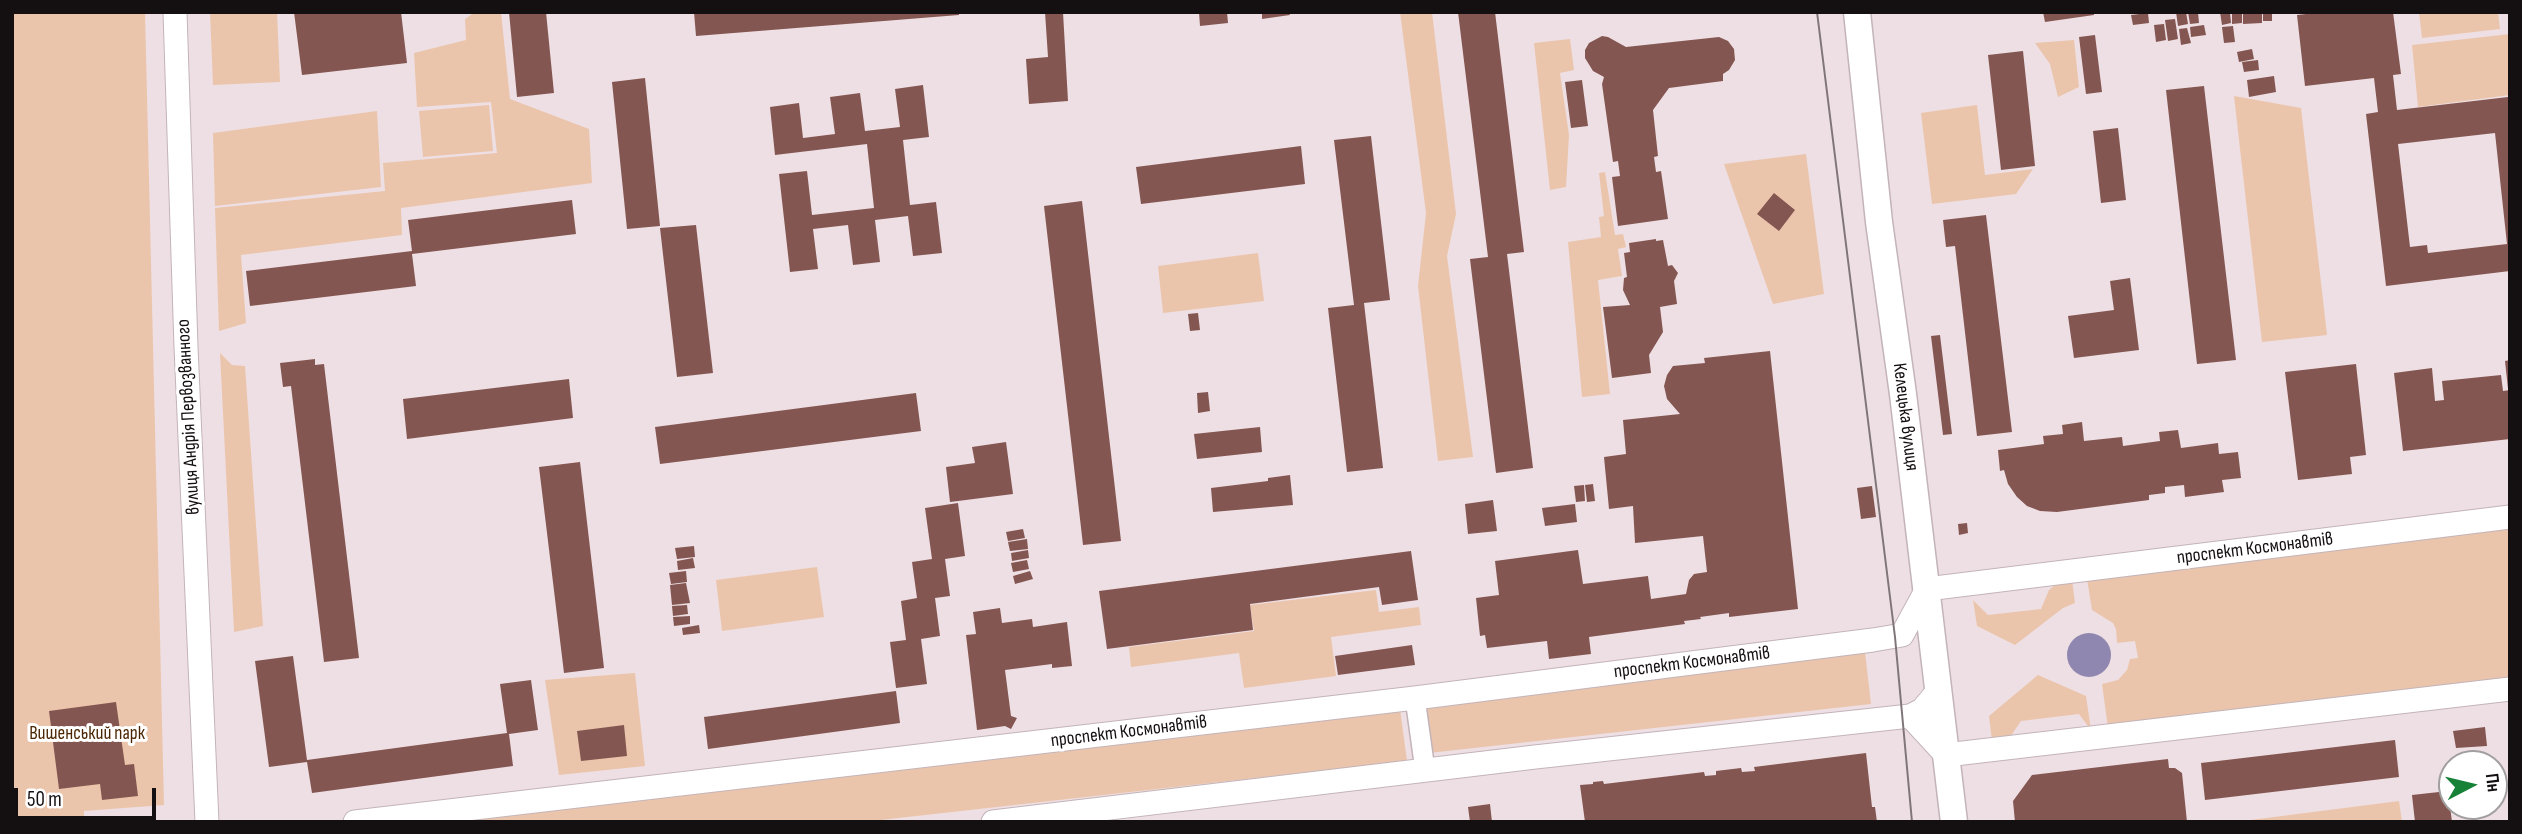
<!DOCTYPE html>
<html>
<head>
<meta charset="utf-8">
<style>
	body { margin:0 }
	#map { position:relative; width:2522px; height:834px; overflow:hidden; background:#eedfe4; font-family:"Sofia Sans Condensed",sans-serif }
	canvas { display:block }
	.frame { position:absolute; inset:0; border:14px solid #140f11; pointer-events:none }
	.north { position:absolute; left:2438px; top:750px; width:70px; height:70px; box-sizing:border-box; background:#fff; border:2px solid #a19fa0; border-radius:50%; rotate:83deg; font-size:19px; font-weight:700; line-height:28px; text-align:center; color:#140f11 }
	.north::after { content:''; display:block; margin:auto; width:24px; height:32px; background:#168238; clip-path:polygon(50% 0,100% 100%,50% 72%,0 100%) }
	.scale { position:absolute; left:14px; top:788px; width:142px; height:32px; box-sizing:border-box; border:4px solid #140f11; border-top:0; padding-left:9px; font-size:21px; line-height:24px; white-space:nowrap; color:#140f11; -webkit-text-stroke:5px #fff; paint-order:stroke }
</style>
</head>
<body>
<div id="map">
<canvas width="2522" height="834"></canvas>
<div class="frame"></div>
<div class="north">Пн</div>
<div class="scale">50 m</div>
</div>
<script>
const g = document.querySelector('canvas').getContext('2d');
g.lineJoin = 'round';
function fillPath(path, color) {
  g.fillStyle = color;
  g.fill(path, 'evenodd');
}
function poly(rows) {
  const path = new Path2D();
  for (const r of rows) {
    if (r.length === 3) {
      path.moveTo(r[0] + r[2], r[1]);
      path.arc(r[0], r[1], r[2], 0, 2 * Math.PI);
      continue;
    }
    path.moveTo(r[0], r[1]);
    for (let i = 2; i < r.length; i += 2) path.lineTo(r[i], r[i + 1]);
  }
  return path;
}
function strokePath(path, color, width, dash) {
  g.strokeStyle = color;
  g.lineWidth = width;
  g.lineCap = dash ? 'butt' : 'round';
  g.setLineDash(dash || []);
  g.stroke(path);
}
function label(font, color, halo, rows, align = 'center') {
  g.font = font + ' "Sofia Sans Condensed",sans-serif';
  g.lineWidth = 6;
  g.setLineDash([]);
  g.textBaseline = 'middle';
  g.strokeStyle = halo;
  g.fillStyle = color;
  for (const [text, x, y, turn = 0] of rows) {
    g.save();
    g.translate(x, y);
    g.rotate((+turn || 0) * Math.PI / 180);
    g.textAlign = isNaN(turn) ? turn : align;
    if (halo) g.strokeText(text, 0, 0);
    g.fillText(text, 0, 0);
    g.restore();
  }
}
fillPath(poly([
	[12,12,145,12,164,805,84,811,84,822,12,822],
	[210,12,277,12,280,82,213,85],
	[475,12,501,12,510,99,589,129,592,183,401,208,402,235,241,255,246,323,219,331,215,208,385,191,383,163,497,153,491,102,417,107,414,53,466,40,465,19],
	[1400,12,1432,12,1456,214,1447,256,1473,457,1438,461,1418,286,1426,213],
	[2419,12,2498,12,2500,29,2422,38],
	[2510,34,2510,95,2418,107,2412,45],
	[1570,39,1574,70,1560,73,1569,135,1566,187,1550,190,1534,43],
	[2074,40,2079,87,2058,97,2050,64,2035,43],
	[2234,96,2301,108,2327,335,2262,342],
	[489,105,493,151,423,157,419,111],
	[1977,105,1985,175,2033,169,2016,194,1932,204,1921,113],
	[377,111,381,187,215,206,213,133],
	[1806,154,1824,294,1773,304,1724,164],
	[1605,172,1615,235,1623,234,1626,247,1618,249,1622,276,1598,280,1610,394,1582,397,1568,242,1601,237,1599,217,1604,216,1599,173],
	[1258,253,1264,301,1163,313,1158,266],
	[220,353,232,365,245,366,263,626,234,632],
	[2510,527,2510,678,2108,728,2102,684,2118,680,2127,670,2130,659,2138,658,2135,641,2117,643,2116,629,2113,623,2092,610,2087,579],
	[817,567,824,617,722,631,716,580],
	[2072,580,2075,603,2063,608,2015,645,1977,626,1973,600,1988,615,2041,609,2049,590,2056,584],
	[1376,590,1379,612,1419,607,1421,625,1331,637,1336,676,1244,688,1239,653,1131,667,1129,647,1254,631,1250,605],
	[1865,652,1871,704,1429,753,1423,704],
	[635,673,645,766,559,775,545,680],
	[2038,675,2086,696,2091,730,2079,714,2021,721,2008,740,1992,741,1989,716],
	[1400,709,1407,761,863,822,429,822],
	[2399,801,2402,822,2235,822]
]), '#ebc5ab');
fillPath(poly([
	[2089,655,22]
]), '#9087b0');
fillPath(poly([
	[294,12,401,12,407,63,302,75],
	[509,12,546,12,554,93,517,97],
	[694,12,959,12,959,15,696,36],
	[1045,12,1063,12,1068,101,1029,104,1026,59,1048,57],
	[1199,12,1227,12,1228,23,1200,26],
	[1262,12,1289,12,1290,15,1262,19],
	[1458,12,1495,12,1524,252,1507,254,1533,468,1496,473,1470,259,1488,257],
	[2043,12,2094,12,2094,15,2045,22],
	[2176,12,2186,12,2188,24,2178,26],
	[2188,12,2198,12,2199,23,2190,24],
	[2220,12,2230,12,2231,23,2222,25],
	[2232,12,2242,12,2242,23,2232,24],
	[2243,12,2262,12,2262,23,2243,24],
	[2263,12,2272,12,2272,21,2263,21],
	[2324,12,2393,12,2401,74,2393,75,2397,110,2508,97,2510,271,2386,286,2366,114,2378,112,2374,78,2305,86,2297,15],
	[2495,133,2507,244,2428,253,2427,245,2410,247,2398,144],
	[2148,13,2149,23,2133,25,2131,15],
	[2175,19,2178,39,2168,41,2165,20],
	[2164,24,2166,40,2156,42,2154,25],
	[2204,25,2206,35,2191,37,2190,27],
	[2233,26,2235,42,2224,43,2222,27],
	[2187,28,2191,43,2181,45,2179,29],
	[2095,35,2102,92,2086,94,2079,37],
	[1602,36,1608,37,1626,47,1719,37,1728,41,1734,49,1735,60,1729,70,1723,74,1723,81,1669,88,1653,110,1658,156,1654,157,1656,172,1661,171,1668,219,1618,226,1612,177,1620,176,1618,161,1613,162,1602,84,1604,77,1593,71,1585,58,1585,50,1589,43],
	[2252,49,2254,59,2239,62,2237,52],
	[2023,51,2035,166,2001,170,1988,55],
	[2258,60,2259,70,2244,72,2242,62],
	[2274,76,2276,92,2249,97,2247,80],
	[645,78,660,226,627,229,612,82],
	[1582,80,1588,126,1571,128,1565,82],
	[923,85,929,137,903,140,910,205,936,202,942,253,913,256,908,216,875,220,880,262,853,265,848,225,813,229,818,269,790,272,779,174,807,171,812,215,874,208,867,144,775,155,770,107,799,103,803,138,835,134,830,97,860,93,865,131,900,127,895,89],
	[2204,86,2236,360,2197,364,2166,90],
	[2118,128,2126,200,2101,203,2093,131],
	[1371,136,1390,300,1364,303,1383,468,1347,472,1328,308,1354,305,1334,140],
	[1301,146,1305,184,1141,204,1136,167],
	[1774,193,1795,210,1779,231,1757,214],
	[572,200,576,234,412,254,416,286,250,306,246,271,412,251,408,220],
	[1082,201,1121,541,1083,545,1044,206],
	[1986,215,2012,432,1977,436,1955,246,1946,247,1943,220],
	[696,225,713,373,677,377,660,228],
	[1656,239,1656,241,1663,240,1668,266,1672,265,1678,273,1674,281,1677,304,1660,307,1663,332,1649,355,1651,373,1612,378,1603,307,1630,305,1623,290,1624,278,1627,277,1624,253,1630,252,1629,243],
	[2130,278,2139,350,2074,358,2068,316,2114,310,2110,281],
	[1198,313,1200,330,1190,331,1188,314],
	[1940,335,1952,434,1943,435,1931,336],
	[1770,351,1798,609,1729,617,1729,613,1700,617,1701,619,1684,621,1685,624,1589,637,1591,654,1549,659,1547,641,1487,648,1485,635,1480,636,1476,598,1499,595,1495,561,1578,550,1583,584,1648,576,1651,599,1686,594,1689,580,1694,574,1707,572,1703,536,1635,543,1633,506,1609,509,1604,457,1626,454,1623,420,1680,414,1667,399,1664,386,1667,375,1673,366,1705,363,1704,358],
	[315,359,315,365,324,364,359,658,324,662,291,386,283,387,280,363],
	[2510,360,2510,389,2508,389,2505,361],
	[2356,364,2366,455,2350,457,2352,474,2298,480,2285,372],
	[2432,368,2435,401,2444,400,2442,381,2501,375,2503,391,2510,390,2510,439,2403,451,2394,373],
	[569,379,573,418,407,439,403,399],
	[1208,392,1210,411,1198,413,1197,393],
	[916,393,921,431,660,464,655,427],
	[2082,422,2084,441,2122,437,2123,446,2160,441,2159,432,2178,430,2181,448,2218,443,2219,454,2238,452,2241,478,2222,480,2224,492,2185,497,2184,485,2165,487,2165,493,2149,495,2149,500,2057,512,2040,511,2027,506,2017,497,2008,484,2004,470,2000,471,1998,450,2044,444,2043,436,2063,434,2062,425],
	[1260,427,1262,452,1197,459,1194,434],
	[1006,442,1013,494,950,502,946,467,975,463,972,447],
	[580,462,604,668,564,673,539,467],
	[1290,475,1293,505,1213,512,1211,488,1268,481,1268,478],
	[1593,484,1595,501,1587,502,1585,485],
	[1584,485,1585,501,1576,502,1574,486],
	[1872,486,1876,517,1861,519,1857,488],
	[1493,500,1497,531,1468,534,1465,504],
	[958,503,965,556,945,559,950,596,935,598,940,636,921,639,927,684,896,688,890,642,906,640,901,601,917,598,912,562,932,559,925,508],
	[1575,504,1577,522,1545,526,1542,508],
	[1967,523,1968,533,1959,535,1958,524],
	[1023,529,1025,538,1008,541,1006,532],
	[1027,539,1028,549,1010,551,1008,542],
	[694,546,695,557,677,559,675,548],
	[1028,550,1029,558,1012,561,1011,553],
	[1411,551,1418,600,1382,605,1379,587,1250,604,1253,630,1107,649,1099,591],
	[693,558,695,568,678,570,677,561],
	[1027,560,1029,569,1013,572,1011,563],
	[686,571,687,582,671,584,669,573],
	[1030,571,1033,579,1015,584,1013,576],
	[686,583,690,603,672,605,670,585],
	[687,605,688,614,673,616,672,606],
	[1000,608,1002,623,1032,619,1033,627,1067,622,1072,666,1052,668,1052,664,1005,670,1011,716,1017,718,1011,729,1005,726,977,730,966,635,976,634,973,612],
	[690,616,690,624,674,626,673,617],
	[699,625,700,633,683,635,682,628],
	[1412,645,1415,665,1338,675,1335,656],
	[293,656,307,760,507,733,500,684,531,680,538,730,509,734,513,766,312,793,307,762,269,767,255,661],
	[896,691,900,723,708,749,704,717],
	[116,702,125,765,134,764,138,796,102,800,100,784,59,789,49,711],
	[624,725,627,756,581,761,577,731],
	[2485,727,2487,746,2456,748,2453,731],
	[2395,740,2399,777,2205,800,2201,763],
	[1866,753,1872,807,1875,807,1877,822,1585,822,1580,785,1593,784,1593,782,1603,781,1604,784,1704,772,1705,776,1716,775,1716,771,1741,768,1742,772,1755,771,1754,767],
	[2168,759,2169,768,2175,768,2182,773,2187,822,2015,822,2013,801,2032,775],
	[2448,791,2452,822,2415,822,2412,795],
	[1490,804,1492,822,1470,822,1468,807]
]), '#845651');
const minor = poly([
	[1415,698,1425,770]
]);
const tertiary = poly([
	[175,12,186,347,207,822],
	[1910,716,1946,755,2510,689],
	[355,822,1415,698,1873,640,1902,635,1927,589,2510,517],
	[993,822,1535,757,1910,716,1922,710,1938,691]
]);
const secondary = poly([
	[1857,12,1879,222,1903,394,1954,822]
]);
strokePath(minor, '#c3b4b9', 22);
strokePath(tertiary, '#c3b4b9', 25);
strokePath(secondary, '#c3b4b9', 29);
strokePath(minor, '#fff', 19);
strokePath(tertiary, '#fff', 23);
strokePath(secondary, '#fff', 26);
strokePath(poly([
	[1817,12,1895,637,1912,822]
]), '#807679', 2);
label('19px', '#140f11', '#fff', [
	["вулиця Андрія Первозванного",189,417,-93],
	["Келецька вулиця",1905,417,83],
	["проспект Космонавтів",2255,549,-7],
	["проспект Космонавтів",1692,663,-7],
	["проспект Космонавтів",1129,732,-7]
]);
label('19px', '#4b2502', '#fff', [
	["Вишенський парк",87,734]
]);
</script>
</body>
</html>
